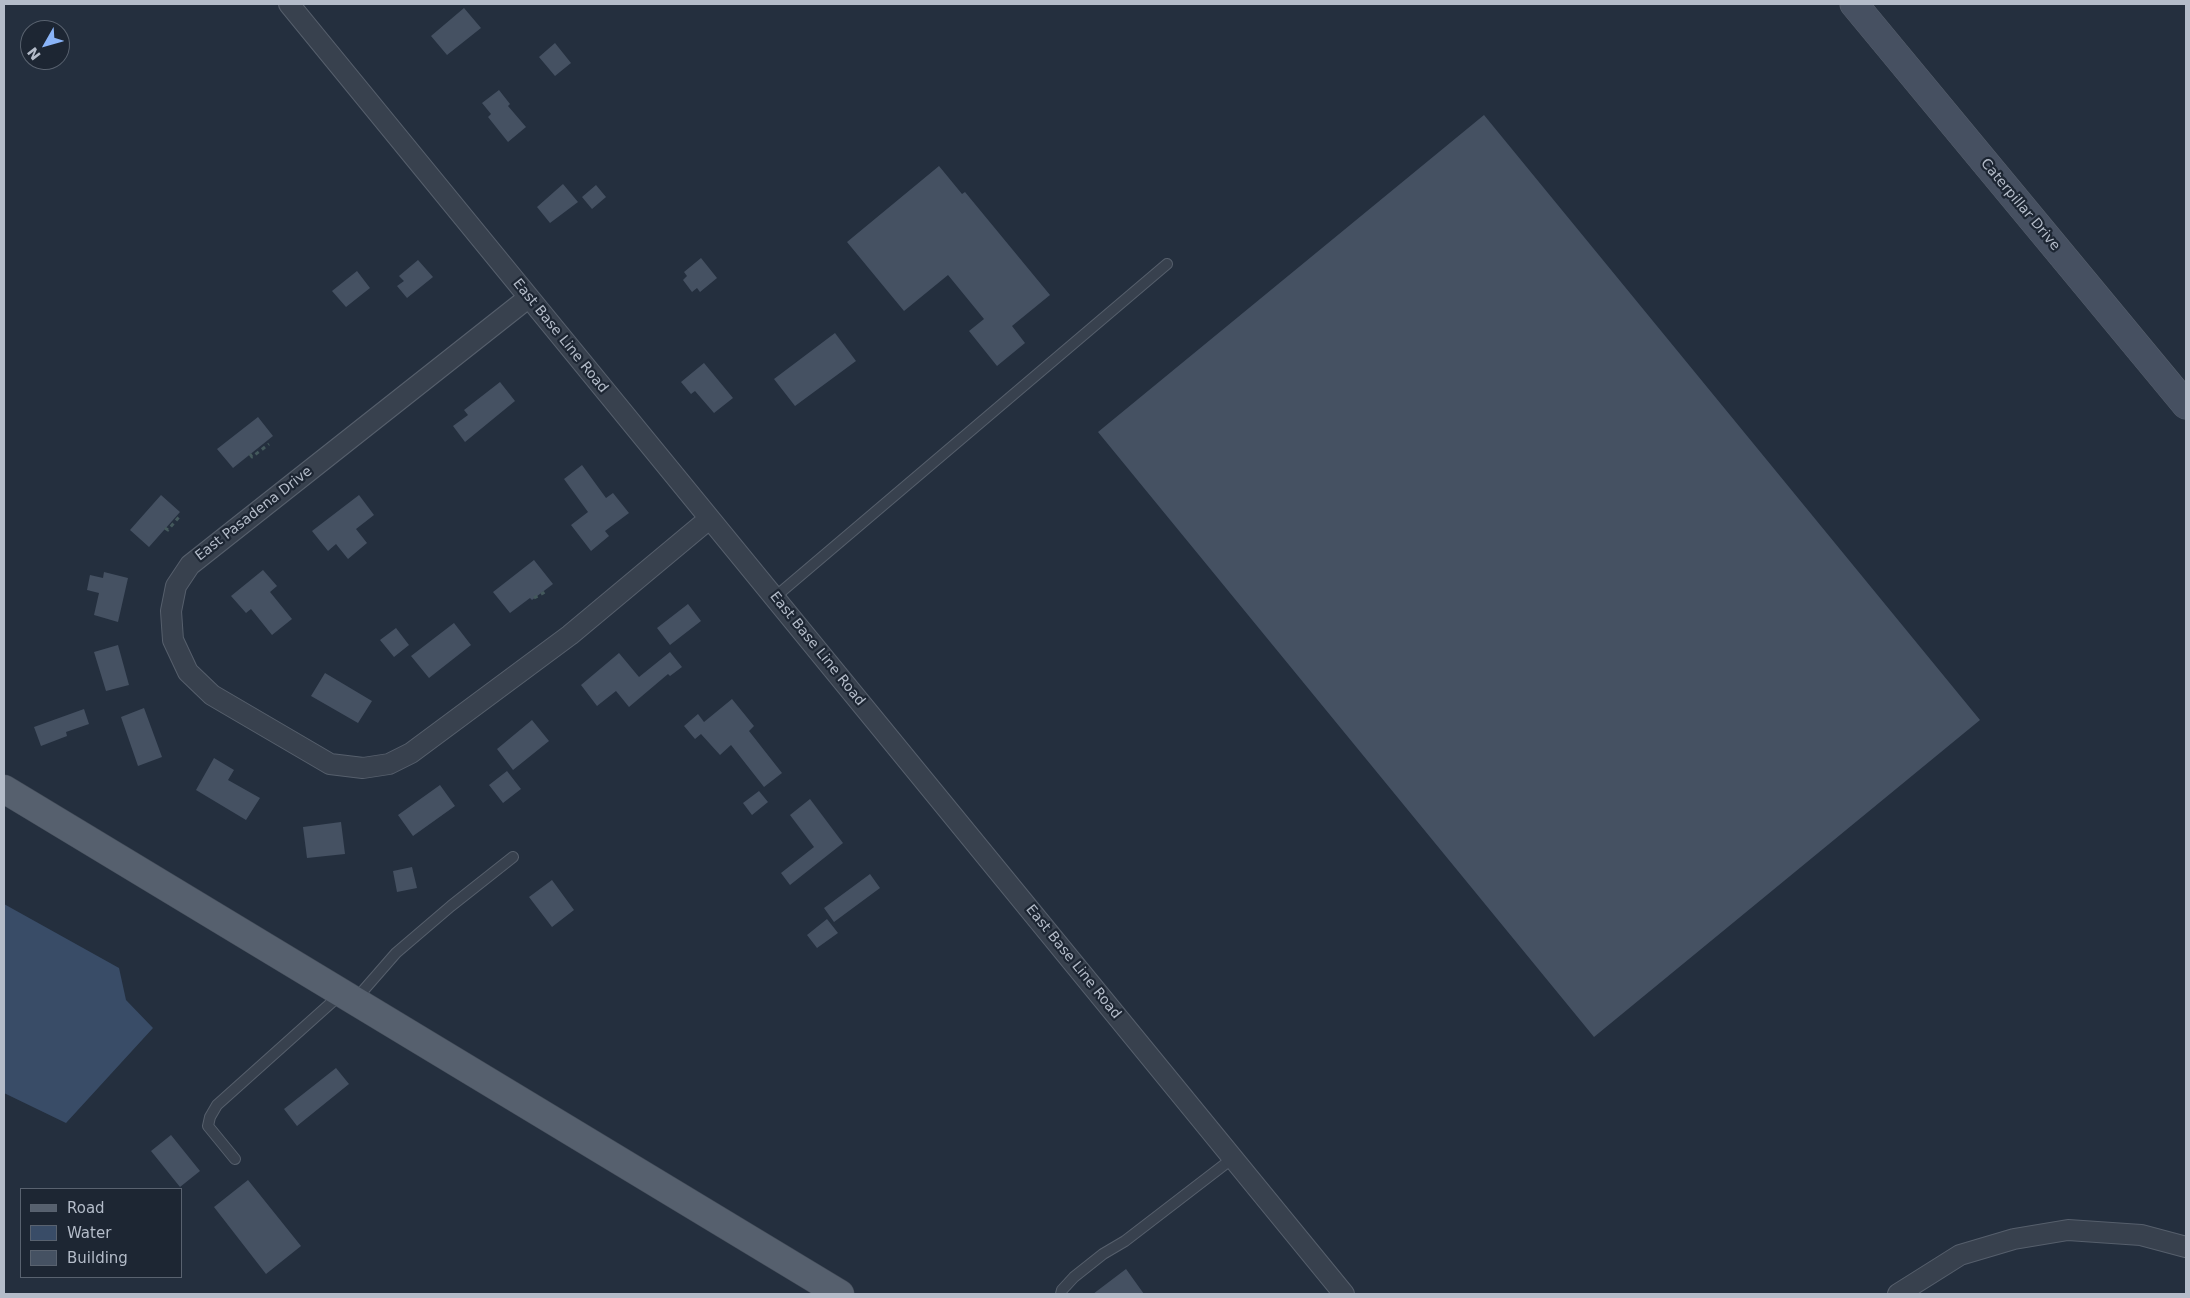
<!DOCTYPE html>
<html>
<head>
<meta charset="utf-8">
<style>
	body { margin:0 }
	#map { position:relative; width:2190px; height:1298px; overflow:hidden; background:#242f3e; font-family:"DejaVu Sans",sans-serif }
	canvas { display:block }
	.frame { position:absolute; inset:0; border:5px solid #b4bcc9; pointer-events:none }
	.legend { position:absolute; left:20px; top:1188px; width:162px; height:90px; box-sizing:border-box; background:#1d2633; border:1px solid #59626f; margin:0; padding:6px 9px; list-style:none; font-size:15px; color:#b4bcc9 }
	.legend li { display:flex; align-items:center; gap:10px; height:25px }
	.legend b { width:25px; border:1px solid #59626f }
	.north { position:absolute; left:20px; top:20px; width:50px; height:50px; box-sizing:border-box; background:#1d2633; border:1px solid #59626f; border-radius:50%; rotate:232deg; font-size:14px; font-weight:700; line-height:20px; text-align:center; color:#b4bcc9 }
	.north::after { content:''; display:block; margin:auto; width:18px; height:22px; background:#8ab4f8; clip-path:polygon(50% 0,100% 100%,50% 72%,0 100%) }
</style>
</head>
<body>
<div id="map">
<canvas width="2190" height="1298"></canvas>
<div class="frame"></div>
<ul class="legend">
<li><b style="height:6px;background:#56606e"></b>Road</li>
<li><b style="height:14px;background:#394c67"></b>Water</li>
<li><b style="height:14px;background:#455162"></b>Building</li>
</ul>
<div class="north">N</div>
</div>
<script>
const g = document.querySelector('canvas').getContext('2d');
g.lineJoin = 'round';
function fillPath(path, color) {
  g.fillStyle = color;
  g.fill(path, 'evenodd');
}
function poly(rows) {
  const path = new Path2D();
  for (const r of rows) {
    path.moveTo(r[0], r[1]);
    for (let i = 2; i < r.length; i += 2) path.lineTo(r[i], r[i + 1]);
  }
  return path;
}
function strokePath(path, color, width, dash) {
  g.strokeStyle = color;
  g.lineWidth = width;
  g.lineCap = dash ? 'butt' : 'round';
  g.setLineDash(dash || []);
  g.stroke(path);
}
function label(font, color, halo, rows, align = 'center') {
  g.font = font + ' "DejaVu Sans",sans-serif';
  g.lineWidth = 4.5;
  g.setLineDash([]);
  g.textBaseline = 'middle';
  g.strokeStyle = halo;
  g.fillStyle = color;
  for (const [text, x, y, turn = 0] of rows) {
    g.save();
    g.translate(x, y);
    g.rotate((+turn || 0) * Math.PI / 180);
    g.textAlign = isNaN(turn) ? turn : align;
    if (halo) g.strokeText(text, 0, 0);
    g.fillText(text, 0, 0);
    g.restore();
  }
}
fillPath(poly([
	[4,904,119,968,126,1000,153,1028,66,1123,4,1093]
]), '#394c67');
fillPath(poly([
	[464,8,481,28,447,55,431,36],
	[555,43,571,63,555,76,539,57],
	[499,90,510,104,508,106,526,127,508,142,488,117,491,114,482,103],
	[1484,115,1980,720,1594,1037,1098,432],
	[939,166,962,194,965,192,1050,295,1012,326,1025,343,997,366,969,331,984,319,948,275,904,311,847,242],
	[563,184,578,202,550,223,537,207],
	[596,185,606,197,592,209,582,197],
	[701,258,717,278,700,292,697,288,692,292,683,280,687,276,684,272],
	[418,260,433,277,407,298,397,286,404,281,399,276],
	[357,271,370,288,346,307,332,291],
	[835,333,856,361,795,406,774,379],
	[704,363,733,398,714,413,695,391,691,394,681,382],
	[500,382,515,401,465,442,453,426,468,415,464,410],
	[258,417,273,436,233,468,217,449],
	[582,465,606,498,613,493,629,513,605,531,609,536,591,551,571,525,588,512,564,479],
	[161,495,180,512,149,547,130,530],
	[359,495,374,515,356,529,367,543,348,559,336,544,328,551,312,531],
	[534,560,553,584,532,600,530,598,510,613,493,592],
	[263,570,277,586,270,592,292,619,272,635,251,609,246,613,231,596],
	[104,572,128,578,118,622,94,615,99,593,87,590,90,575,103,578],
	[688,604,701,621,670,645,657,628],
	[454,623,471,645,429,678,411,656],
	[396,628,409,645,394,657,380,640],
	[118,645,129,685,106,691,94,652],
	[670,652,682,667,670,676,668,674,629,707,616,691,597,706,581,685,619,653,639,677],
	[325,673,372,701,358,723,311,696],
	[732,699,754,726,749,731,782,773,764,787,731,745,720,755,701,734,695,739,684,726,698,714,704,722],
	[144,708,162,757,138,766,121,717],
	[84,709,89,724,66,732,67,736,41,746,34,727],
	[532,720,549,741,513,770,497,749],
	[214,758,234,770,228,780,260,798,246,820,196,790],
	[507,771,521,789,503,803,489,785],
	[440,785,455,806,413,836,398,815],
	[759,791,768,802,752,815,743,803],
	[810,799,843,843,790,885,781,873,814,847,790,815],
	[341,822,345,854,307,858,303,827],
	[412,867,417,888,397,892,393,871],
	[870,874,880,888,834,922,824,908],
	[552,880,574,910,552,927,529,897],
	[827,919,838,933,817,948,807,935],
	[336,1068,349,1084,297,1126,284,1109],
	[171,1135,200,1171,180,1187,151,1151],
	[248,1180,301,1246,266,1274,214,1207],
	[1126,1269,1144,1294,1093,1294]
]), '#455162');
const lane = poly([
	[775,597,1167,264],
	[355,1000,396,953,451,906,513,857],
	[235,1159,208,1126,210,1117,217,1105,341,994],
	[1061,1294,1062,1290,1074,1277,1103,1254,1125,1241,1233,1158]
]);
const street = poly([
	[289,4,1344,1294],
	[528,298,190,565,176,586,171,611,173,640,188,672,212,695,330,764,363,768,389,764,411,753,570,635,709,519],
	[1898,1294,1960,1255,2014,1239,2068,1230,2141,1235,2186,1247]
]);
const secondary = poly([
	[1854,4,2186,405]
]);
const primary = poly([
	[4,789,840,1294]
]);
strokePath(lane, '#565f6c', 12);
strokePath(street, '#565f6c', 22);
strokePath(secondary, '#565f6c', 29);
strokePath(primary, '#414a57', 29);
strokePath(poly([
	[250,454,252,457,269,444],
	[165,528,168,530,179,517],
	[534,598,545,592]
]), '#44595c', 3, [4, 4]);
strokePath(lane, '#38414e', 10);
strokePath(street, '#38414e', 20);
strokePath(secondary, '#465061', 28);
strokePath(primary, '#56606e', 28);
label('14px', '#b4bcc9', '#1d2633', [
	["Caterpillar Drive",2020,205,50],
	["East Base Line Road",560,336,51],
	["East Pasadena Drive",254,514,-38],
	["East Base Line Road",817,649,51],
	["East Base Line Road",1073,962,51]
]);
</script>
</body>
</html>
